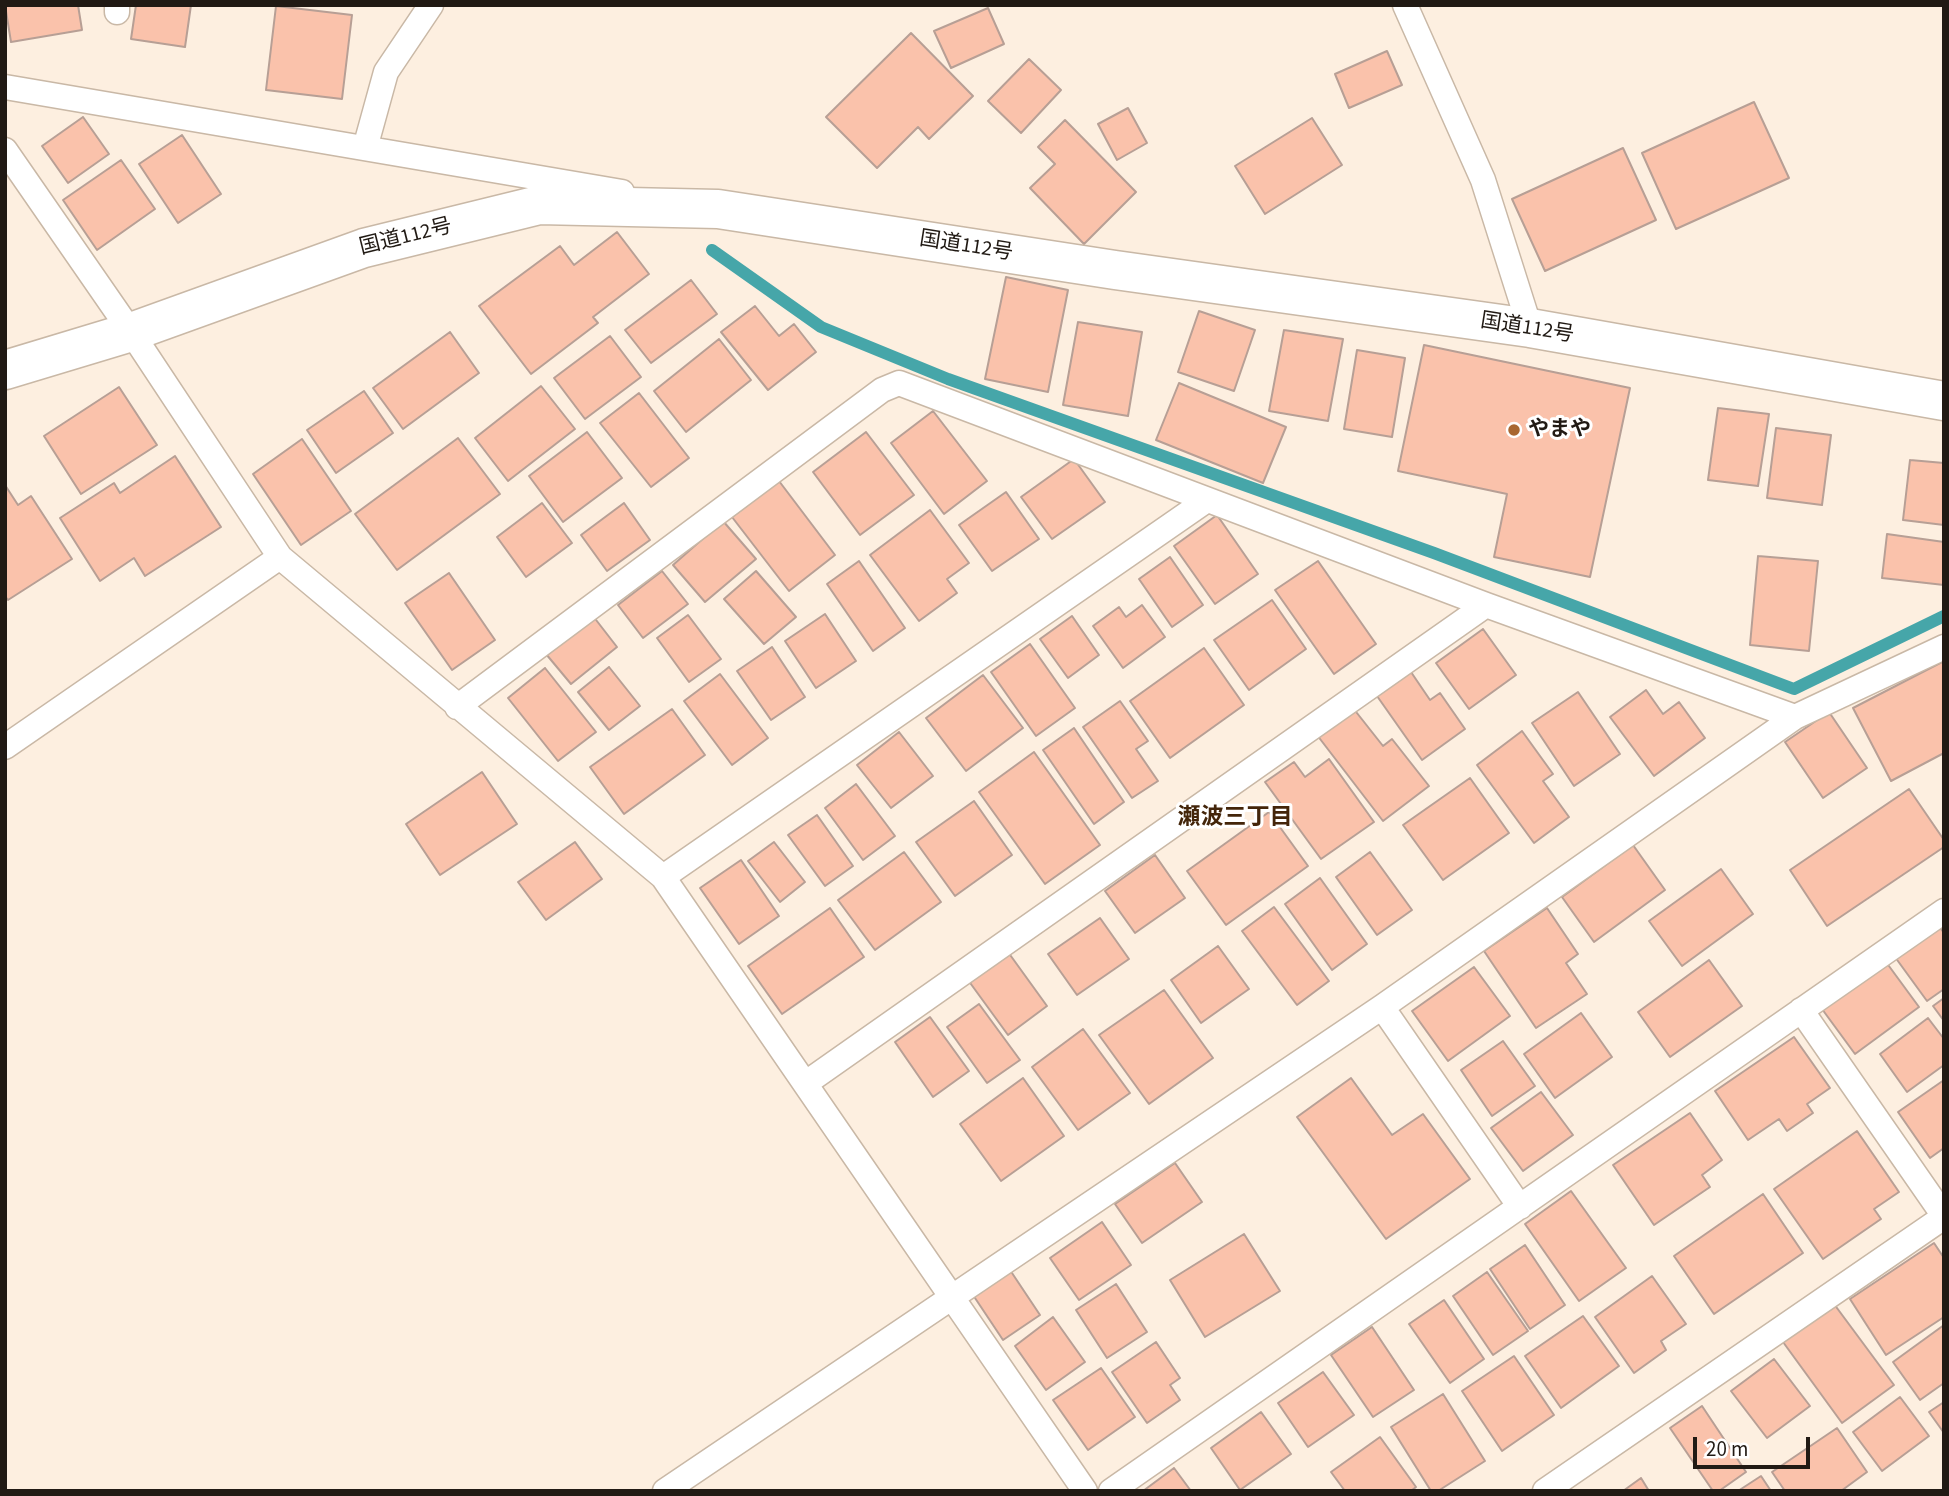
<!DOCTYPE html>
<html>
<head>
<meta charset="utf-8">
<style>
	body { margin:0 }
	#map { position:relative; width:1949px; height:1496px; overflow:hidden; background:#fdefe0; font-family:"Source Sans 3",sans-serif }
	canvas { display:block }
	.frame { position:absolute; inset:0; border:7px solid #211a14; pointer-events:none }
	.scale { position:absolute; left:1693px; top:1437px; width:117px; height:32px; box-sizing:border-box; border:4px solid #211a14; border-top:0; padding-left:9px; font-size:21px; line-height:24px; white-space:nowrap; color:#211a14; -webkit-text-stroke:5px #fff; paint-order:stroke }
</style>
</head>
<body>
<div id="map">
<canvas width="1949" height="1496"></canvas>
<div class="frame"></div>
<div class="scale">20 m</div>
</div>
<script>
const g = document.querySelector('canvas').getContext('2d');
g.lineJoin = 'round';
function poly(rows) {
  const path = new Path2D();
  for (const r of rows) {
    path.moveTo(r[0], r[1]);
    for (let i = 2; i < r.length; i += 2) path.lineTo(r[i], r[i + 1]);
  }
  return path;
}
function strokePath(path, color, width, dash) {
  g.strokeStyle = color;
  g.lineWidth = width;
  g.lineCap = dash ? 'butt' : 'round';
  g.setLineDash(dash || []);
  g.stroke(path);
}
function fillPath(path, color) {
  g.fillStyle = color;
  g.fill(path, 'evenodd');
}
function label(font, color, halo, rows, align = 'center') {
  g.font = font + ' "Source Sans 3","Noto Sans JP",sans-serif';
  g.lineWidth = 6;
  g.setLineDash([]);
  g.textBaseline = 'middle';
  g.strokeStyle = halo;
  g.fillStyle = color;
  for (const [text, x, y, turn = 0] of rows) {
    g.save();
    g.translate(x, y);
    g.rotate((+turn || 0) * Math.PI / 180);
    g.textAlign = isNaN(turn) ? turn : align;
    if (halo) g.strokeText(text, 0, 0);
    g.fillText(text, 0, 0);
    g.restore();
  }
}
strokePath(poly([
	[712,250,821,327,948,379,1434,553,1794,689,1944,616]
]), '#46a6a9', 12);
const building = poly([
	[5,5,78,5,82,30,11,42,5,5],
	[136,5,191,5,185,47,131,39,136,5],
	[276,6,352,15,342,99,266,90,276,6],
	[988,8,1004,44,951,68,934,31,988,8],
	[911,33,973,96,929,139,918,127,877,168,826,117,911,33],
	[1387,51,1402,85,1349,108,1335,74,1387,51],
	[1029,59,1061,90,1021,133,988,101,1029,59],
	[1754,102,1789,178,1676,229,1642,153,1754,102],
	[1128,108,1147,143,1117,160,1098,124,1128,108],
	[83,117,109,154,68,183,42,146,83,117],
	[1312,118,1342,165,1265,214,1235,166,1312,118],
	[1065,120,1136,192,1084,244,1030,188,1055,164,1038,147,1065,120],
	[182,135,221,194,178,223,139,164,182,135],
	[1623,148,1656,220,1545,271,1512,199,1623,148],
	[121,160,155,209,97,250,63,200,121,160],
	[617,232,649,274,593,317,598,323,531,374,479,306,560,246,574,265,617,232],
	[1006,277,1068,290,1048,392,985,379,1006,277],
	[691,280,717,314,651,363,625,330,691,280],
	[755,306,779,336,794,324,816,352,768,390,721,332,755,306],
	[1199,311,1255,330,1234,391,1178,372,1199,311],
	[1078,322,1142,332,1128,416,1063,405,1078,322],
	[1284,330,1343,339,1328,421,1269,411,1284,330],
	[450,332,479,373,403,429,373,388,450,332],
	[610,336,641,377,585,419,554,378,610,336],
	[719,339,751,380,686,432,654,391,719,339],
	[1424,345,1630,388,1590,577,1494,557,1507,494,1398,471,1424,345],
	[1357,350,1405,358,1392,437,1344,429,1357,350],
	[1179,383,1286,427,1263,483,1156,440,1179,383],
	[541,386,575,429,508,481,475,438,541,386],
	[119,387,157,445,81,494,44,436,119,387],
	[364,391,393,433,336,473,307,430,364,391],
	[639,393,689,458,651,487,600,423,639,393],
	[1718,408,1769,414,1758,486,1708,480,1718,408],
	[933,411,987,481,944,514,891,443,933,411],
	[1776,428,1831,435,1822,505,1767,498,1776,428],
	[587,432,622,478,563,522,529,476,587,432],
	[866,432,914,495,860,535,813,472,866,432],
	[458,438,500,494,397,570,355,514,458,438],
	[302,439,351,511,301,545,253,474,302,439],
	[175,456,221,527,145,576,134,558,100,581,60,518,114,483,120,493,175,456],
	[1074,459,1105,502,1052,539,1021,497,1074,459],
	[1910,460,1944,463,1944,525,1903,520,1910,460],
	[779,481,835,555,789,591,732,517,779,481],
	[5,485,18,505,31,496,72,559,8,600,5,596,5,485],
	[1006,492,1039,539,992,571,959,525,1006,492],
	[542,503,572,543,526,577,497,537,542,503],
	[624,503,650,540,607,571,581,535,624,503],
	[930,510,969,563,947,579,957,593,919,621,870,555,930,510],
	[1217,515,1258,574,1215,604,1174,546,1217,515],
	[723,521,756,559,705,602,673,565,723,521],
	[1887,534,1944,542,1944,585,1882,578,1887,534],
	[1758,556,1818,561,1809,651,1750,645,1758,556],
	[1170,557,1203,605,1172,627,1139,579,1170,557],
	[859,561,905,628,873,651,827,584,859,561],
	[1318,561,1376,644,1334,674,1275,590,1318,561],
	[662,571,688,604,643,638,618,605,662,571],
	[756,571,796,617,764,644,724,599,756,571],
	[449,573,495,640,452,670,405,603,449,573],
	[1272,600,1306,649,1249,690,1214,640,1272,600],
	[1142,605,1165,637,1123,668,1093,626,1119,607,1126,617,1142,605],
	[825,614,856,661,816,688,785,641,825,614],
	[688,615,721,659,689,682,657,638,688,615],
	[593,616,617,647,571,684,546,654,593,616],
	[1072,616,1099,655,1068,678,1040,639,1072,616],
	[1483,629,1516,675,1469,709,1436,663,1483,629],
	[1030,644,1075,708,1036,736,991,672,1030,644],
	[772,647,805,697,771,720,737,671,772,647],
	[1204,648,1244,705,1170,758,1130,701,1204,648],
	[1944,661,1944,753,1891,781,1853,708,1944,661],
	[609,667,640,706,609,730,578,692,609,667],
	[545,668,596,732,558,761,508,698,545,668],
	[1411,672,1430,700,1440,693,1465,729,1422,760,1377,696,1411,672],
	[720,674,768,738,732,765,684,701,720,674],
	[983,675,1023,728,966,771,926,718,983,675],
	[1646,690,1663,714,1679,702,1705,738,1654,776,1610,717,1646,690],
	[1578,692,1620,754,1574,786,1532,723,1578,692],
	[1120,701,1148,741,1136,749,1158,781,1132,798,1083,727,1120,701],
	[1353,708,1383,746,1392,739,1429,786,1383,821,1317,735,1353,708],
	[672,709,705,755,624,814,590,767,672,709],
	[1829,712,1867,768,1823,798,1785,742,1829,712],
	[1074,728,1124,802,1094,824,1043,750,1074,728],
	[1522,731,1553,774,1543,781,1569,817,1534,843,1477,765,1522,731],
	[899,732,933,776,891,808,857,765,899,732],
	[1034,752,1100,845,1045,884,979,792,1034,752],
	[1329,759,1374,822,1321,859,1265,782,1294,762,1305,777,1329,759],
	[482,772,517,824,440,875,406,824,482,772],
	[1470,778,1509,833,1443,880,1403,825,1470,778],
	[856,784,895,836,863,860,825,808,856,784],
	[1909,789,1944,840,1944,847,1827,926,1790,870,1909,789],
	[974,801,1012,855,955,896,916,842,974,801],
	[1269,812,1308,866,1226,925,1187,871,1269,812],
	[817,815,853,866,825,886,788,835,817,815],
	[575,842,602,879,546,920,518,882,575,842],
	[774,842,805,882,780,902,748,861,774,842],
	[1633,845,1665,890,1594,942,1562,897,1633,845],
	[904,852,941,902,875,950,838,900,904,852],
	[1370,852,1412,910,1377,935,1336,877,1370,852],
	[1155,855,1185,898,1135,933,1105,891,1155,855],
	[741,860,779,916,739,944,700,888,741,860],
	[1721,869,1753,914,1682,966,1649,921,1721,869],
	[1320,878,1367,944,1332,970,1285,904,1320,878],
	[1274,907,1329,981,1297,1005,1242,931,1274,907],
	[830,908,864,957,782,1014,748,966,830,908],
	[1547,908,1578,954,1566,963,1587,994,1536,1028,1484,951,1547,908],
	[1100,918,1129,959,1077,995,1048,954,1100,918],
	[1938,925,1944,933,1944,989,1927,1001,1895,957,1938,925],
	[1218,946,1249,989,1201,1023,1171,980,1218,946],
	[1008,952,1047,1006,1008,1035,968,980,1008,952],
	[1709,960,1742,1006,1670,1057,1638,1012,1709,960],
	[1886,962,1919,1007,1855,1054,1822,1009,1886,962],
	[1474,967,1510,1016,1448,1061,1412,1011,1474,967],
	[1164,990,1213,1058,1149,1104,1099,1035,1164,990],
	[1944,998,1944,1021,1933,1006,1944,998],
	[979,1004,1020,1060,987,1083,947,1027,979,1004],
	[1581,1013,1612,1057,1555,1098,1524,1054,1581,1013],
	[930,1017,969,1071,933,1097,895,1042,930,1017],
	[1928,1018,1944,1039,1944,1065,1907,1092,1880,1054,1928,1018],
	[1083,1029,1130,1093,1078,1130,1032,1067,1083,1029],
	[1794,1037,1830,1088,1807,1104,1813,1113,1787,1131,1779,1119,1748,1140,1715,1091,1794,1037],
	[1503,1041,1535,1086,1492,1116,1461,1070,1503,1041],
	[1023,1078,1064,1136,1001,1181,960,1124,1023,1078],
	[1351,1078,1392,1135,1423,1114,1470,1179,1386,1239,1297,1117,1351,1078],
	[1944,1080,1944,1148,1930,1158,1898,1112,1944,1080],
	[1541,1092,1573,1135,1523,1171,1491,1128,1541,1092],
	[1690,1113,1722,1160,1702,1175,1710,1187,1654,1225,1613,1165,1690,1113],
	[1857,1131,1899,1192,1874,1209,1881,1219,1823,1259,1774,1189,1857,1131],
	[1175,1163,1202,1202,1142,1243,1115,1204,1175,1163],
	[1571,1191,1626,1268,1579,1301,1525,1224,1571,1191],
	[1763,1194,1803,1253,1714,1314,1674,1256,1763,1194],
	[1102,1222,1131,1265,1079,1300,1050,1258,1102,1222],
	[1244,1234,1280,1291,1205,1337,1170,1280,1244,1234],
	[1934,1243,1944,1258,1944,1317,1886,1355,1850,1299,1934,1243],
	[1525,1245,1565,1305,1530,1329,1490,1269,1525,1245],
	[1010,1270,1040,1315,1003,1340,973,1295,1010,1270],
	[1487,1272,1528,1331,1493,1355,1453,1296,1487,1272],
	[1652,1276,1686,1324,1661,1341,1666,1350,1634,1373,1595,1317,1652,1276],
	[1116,1284,1147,1332,1107,1358,1076,1310,1116,1284],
	[1444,1300,1484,1359,1450,1383,1409,1324,1444,1300],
	[1834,1304,1894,1385,1842,1423,1783,1342,1834,1304],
	[1583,1316,1619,1366,1561,1408,1525,1356,1583,1316],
	[1053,1317,1085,1362,1046,1390,1015,1346,1053,1317],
	[1944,1325,1944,1383,1920,1400,1893,1362,1944,1325],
	[1372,1327,1414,1390,1373,1417,1331,1355,1372,1327],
	[1156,1342,1180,1378,1170,1385,1180,1400,1147,1423,1112,1372,1156,1342],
	[1514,1356,1554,1415,1502,1451,1462,1391,1514,1356],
	[1774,1359,1810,1406,1767,1438,1731,1391,1774,1359],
	[1101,1368,1135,1417,1088,1450,1053,1400,1101,1368],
	[1323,1372,1354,1415,1308,1447,1278,1403,1323,1372],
	[1443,1394,1485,1461,1438,1491,1431,1491,1391,1427,1443,1394],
	[1900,1397,1929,1436,1882,1471,1853,1432,1900,1397],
	[1944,1402,1944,1433,1929,1412,1944,1402],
	[1702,1406,1746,1472,1719,1491,1713,1491,1670,1428,1702,1406],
	[1261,1412,1291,1454,1240,1490,1211,1448,1261,1412],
	[1837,1428,1867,1472,1841,1491,1785,1491,1772,1472,1837,1428],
	[1380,1437,1416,1487,1411,1491,1345,1491,1331,1472,1380,1437],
	[1174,1468,1191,1491,1143,1491,1174,1468],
	[1761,1476,1771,1491,1738,1491,1761,1476],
	[1641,1478,1649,1491,1623,1491,1641,1478]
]);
fillPath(building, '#fac2ab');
strokePath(building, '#b79f95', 2);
const service = poly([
	[117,5,117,12],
	[1405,5,1483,180,1530,328],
	[5,87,622,192],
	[365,148,386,72,431,5],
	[5,150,131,332,280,557],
	[457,707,882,390,899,383,1486,605,1795,717],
	[5,747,280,557,663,877,1085,1491],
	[663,877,1207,500],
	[1382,1007,1520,1207],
	[1801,1010,1944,1216],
	[806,1083,1486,605],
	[665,1491,1382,1007,1795,717,1944,647],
	[1111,1491,1944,911],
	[1545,1491,1944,1217]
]);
const trunk = poly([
	[5,370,131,332,364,248,539,205,718,209,1115,270,1530,328,1944,401]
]);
strokePath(service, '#c9b8a6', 27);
strokePath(trunk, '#c9b8a6', 41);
strokePath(service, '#fff', 24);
strokePath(trunk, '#fff', 38);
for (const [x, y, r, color] of [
	[1514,430,7,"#a86731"]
]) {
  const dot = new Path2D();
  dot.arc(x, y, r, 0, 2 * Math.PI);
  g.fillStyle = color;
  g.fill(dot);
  strokePath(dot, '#fff', 2.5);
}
label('21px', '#211a14', '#fff', [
	["国道112号",406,238,-14],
	["国道112号",966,247,9],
	["国道112号",1527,329,9]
]);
label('bold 21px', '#211a14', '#fff', [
	["やまや",1528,430]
], 'left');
label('bold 23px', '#43250a', '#fff', [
	["瀬波三丁目",1235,819]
]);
</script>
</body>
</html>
